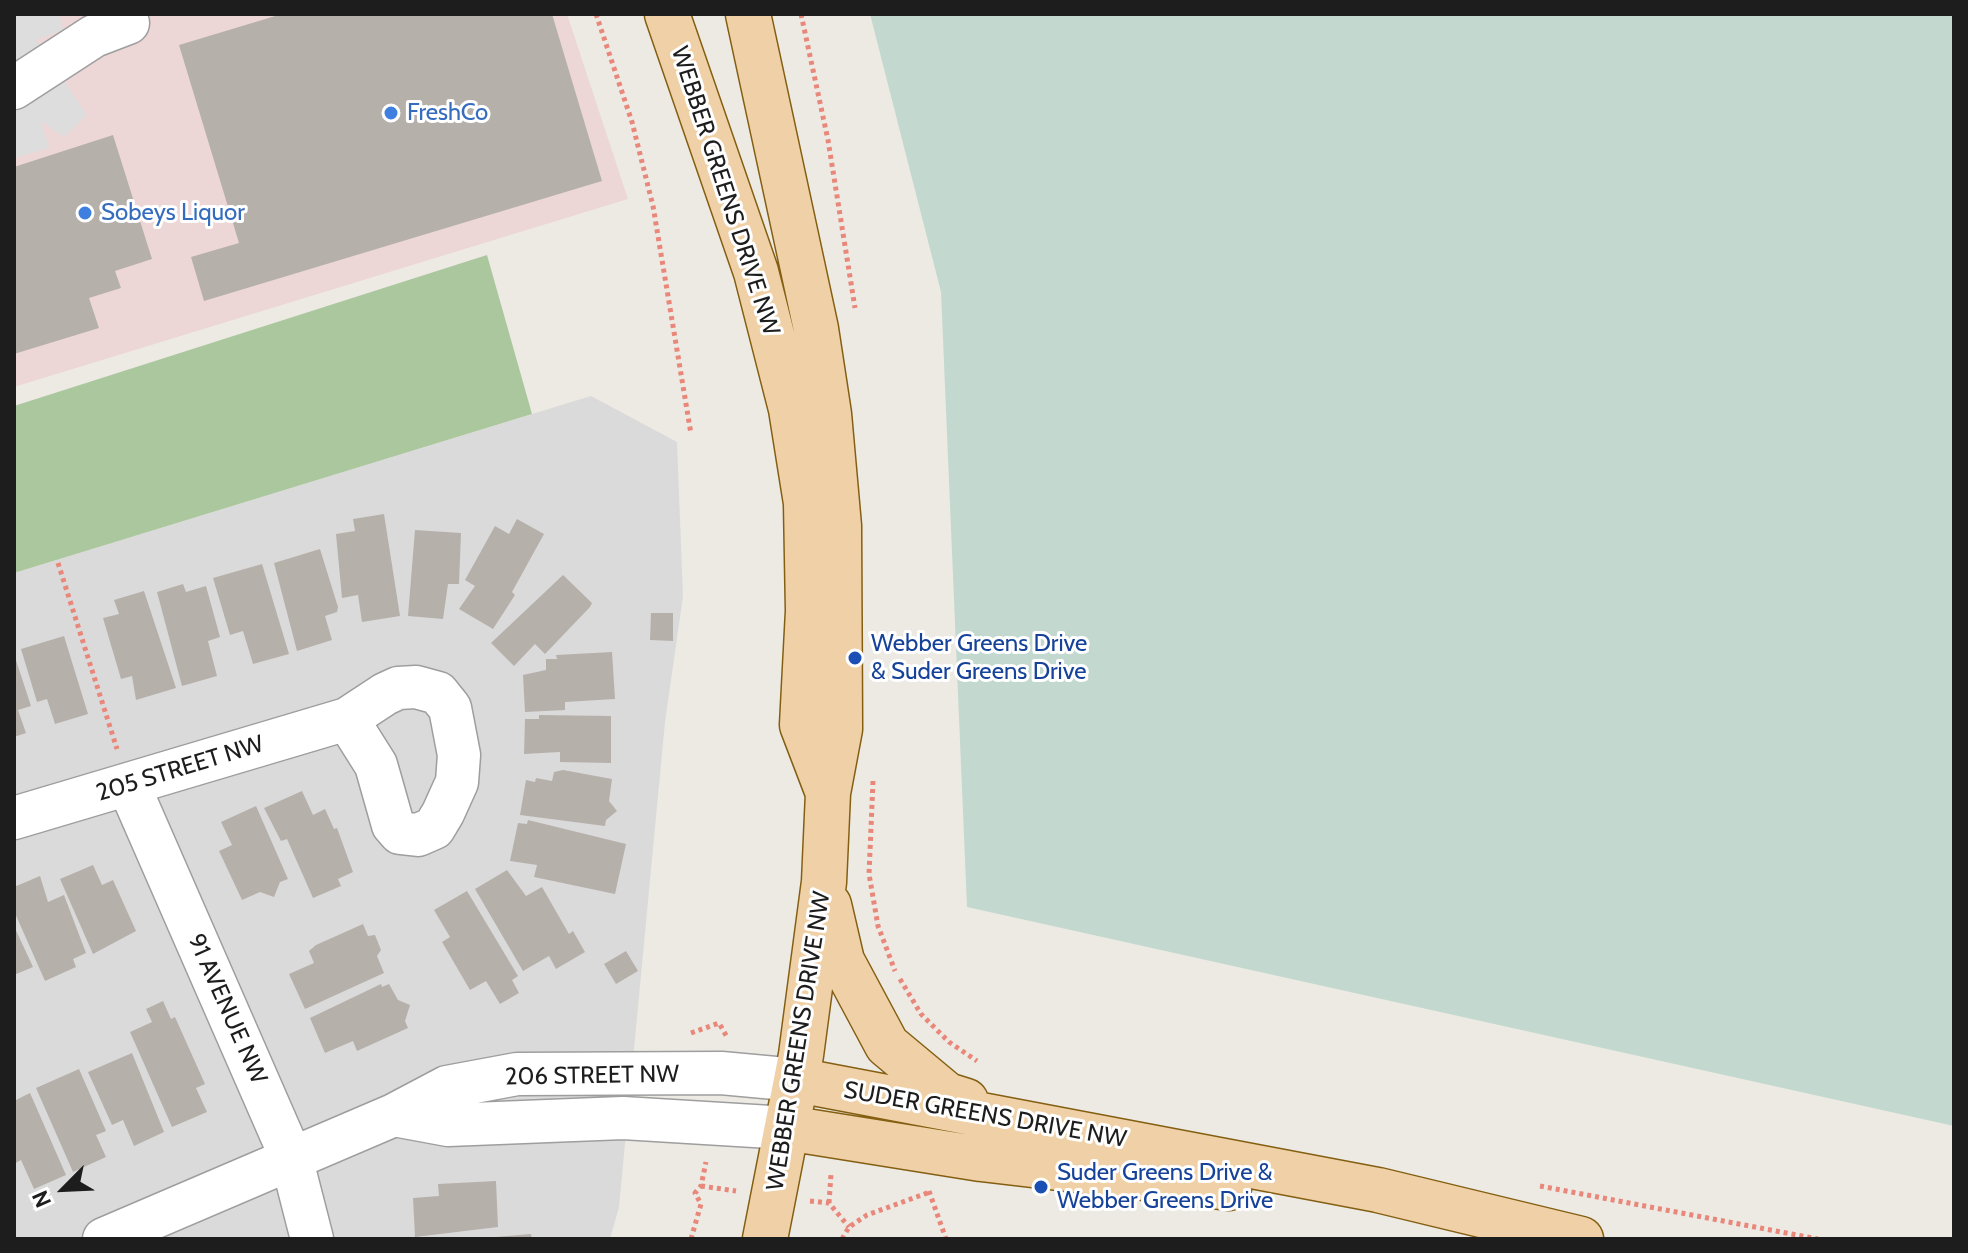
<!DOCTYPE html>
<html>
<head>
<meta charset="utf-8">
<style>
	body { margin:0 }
	#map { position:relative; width:1968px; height:1253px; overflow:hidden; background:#edeae4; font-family:Cabin,sans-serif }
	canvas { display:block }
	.frame { position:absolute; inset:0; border:16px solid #1d1d1d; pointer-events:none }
	.north { position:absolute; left:24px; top:1149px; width:80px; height:80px; -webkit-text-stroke:6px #fff; paint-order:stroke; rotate:246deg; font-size:22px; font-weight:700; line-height:32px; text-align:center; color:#1d1d1d }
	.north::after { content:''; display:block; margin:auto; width:28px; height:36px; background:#1d1d1d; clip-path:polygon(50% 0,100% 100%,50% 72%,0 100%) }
</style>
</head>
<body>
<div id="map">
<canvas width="1968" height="1253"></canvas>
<div class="frame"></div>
<div class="north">N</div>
</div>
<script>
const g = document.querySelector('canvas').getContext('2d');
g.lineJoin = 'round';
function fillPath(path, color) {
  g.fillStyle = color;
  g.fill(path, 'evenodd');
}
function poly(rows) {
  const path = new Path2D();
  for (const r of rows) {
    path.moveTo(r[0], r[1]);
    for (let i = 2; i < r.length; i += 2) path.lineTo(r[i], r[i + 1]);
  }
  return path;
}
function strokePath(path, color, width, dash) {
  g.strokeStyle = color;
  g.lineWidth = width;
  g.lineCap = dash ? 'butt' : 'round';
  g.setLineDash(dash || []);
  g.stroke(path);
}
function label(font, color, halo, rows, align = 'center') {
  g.font = font + ' Cabin,sans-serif';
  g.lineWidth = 6;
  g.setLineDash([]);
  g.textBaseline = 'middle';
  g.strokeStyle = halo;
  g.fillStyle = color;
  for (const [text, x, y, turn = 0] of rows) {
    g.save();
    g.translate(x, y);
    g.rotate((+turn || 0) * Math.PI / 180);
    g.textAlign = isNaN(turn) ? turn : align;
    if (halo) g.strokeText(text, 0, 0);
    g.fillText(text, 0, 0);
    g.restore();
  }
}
fillPath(poly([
	[591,396,677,442,683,596,665,722,619,1207,610,1239,14,1239,14,573]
]), '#dbdada');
fillPath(poly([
	[14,14,567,14,628,199,14,387]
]), '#ecd7d6');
fillPath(poly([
	[487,255,532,414,14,573,14,406]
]), '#aac79e');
fillPath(poly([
	[870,14,1954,14,1954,1126,967,907,941,292]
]), '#c3d9cf');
fillPath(poly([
	[14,14,59,14,63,30,36,40,87,115,64,137,41,121,49,148,14,158]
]), '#ddd');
fillPath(poly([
	[282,14,552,14,602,181,204,301,191,257,239,243,179,45],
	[113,135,152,259,115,271,121,288,89,298,99,328,14,354,14,167],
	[384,514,400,616,362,622,358,595,342,598,336,534,355,531,353,519],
	[517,519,544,534,512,592,515,595,493,629,459,609,475,586,465,580,495,526,509,534],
	[415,530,461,533,459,584,448,584,443,619,408,616],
	[320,549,338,607,337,612,325,616,332,640,297,651,274,563],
	[262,564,289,654,253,664,243,631,230,635,213,578],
	[563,575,592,603,590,607,545,654,535,644,514,666,491,643],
	[183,584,186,592,206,586,220,637,208,641,217,676,182,686,157,592],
	[144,591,176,688,136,700,132,676,121,679,103,618,119,614,114,600],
	[651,613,673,613,673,641,650,640],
	[64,636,88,714,55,724,47,699,37,702,21,649],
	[612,652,615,699,565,702,565,710,525,712,523,675,546,670,546,659,557,659,556,655],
	[14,654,31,706,18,710,26,733,14,737],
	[539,715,611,716,611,763,560,762,560,752,524,754,525,719,539,719],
	[563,770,612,779,609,801,617,811,606,820,605,826,520,815,526,780,535,782,536,778,552,781,554,772],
	[302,791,313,815,325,809,334,829,337,828,353,872,338,879,341,886,313,898,287,839,281,841,264,808],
	[256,806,288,879,280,882,274,897,260,892,242,900,219,851,232,845,221,822],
	[528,820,626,844,615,894,534,877,537,865,510,861,518,823,527,824],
	[93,865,102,885,113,880,136,931,93,954,60,879],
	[507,870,526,896,542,887,569,934,573,931,585,952,556,969,549,956,523,971,475,889],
	[40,876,48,902,64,895,86,953,73,959,76,967,45,981,14,911,14,887],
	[467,891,518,976,512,980,519,993,500,1004,486,981,470,990,442,942,450,937,434,910],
	[363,924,368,936,375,935,381,950,377,956,384,973,305,1009,289,974,314,963,309,951,316,945],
	[14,926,33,967,14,975],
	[626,951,638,971,616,984,604,964],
	[381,984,382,987,389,984,398,1000,410,1005,405,1021,408,1028,357,1051,353,1041,325,1053,310,1018],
	[163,1001,171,1019,175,1017,205,1084,196,1088,207,1112,172,1127,130,1032,152,1022,146,1009],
	[132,1053,164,1132,134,1146,123,1120,112,1125,88,1072],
	[79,1069,106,1131,96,1135,106,1157,73,1172,36,1088],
	[30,1093,66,1175,34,1189,21,1160,14,1164,14,1101],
	[496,1181,498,1227,415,1237,413,1198,439,1196,438,1184],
	[531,1234,532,1239,496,1239,496,1237]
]), '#b6b0ab');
const minor = poly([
	[14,88,94,36,128,23],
	[416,687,438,693,450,708,459,755,457,782,443,813,434,828,418,835,400,833,393,825,376,765,347,719,385,694,398,688,416,687],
	[128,784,291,1157,312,1239],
	[14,818,347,719],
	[394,1115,448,1125,623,1118,787,1128],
	[104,1239,394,1115,447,1087,517,1074,721,1073,797,1080]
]);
const major = poly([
	[667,14,756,272,791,409,806,503,808,611,802,725,828,793],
	[748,14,816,329,829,414,839,526,840,729,828,793,824,882,801,1055,765,1239],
	[829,905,842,961,887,1045,947,1095,966,1101],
	[797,1080,1378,1190,1581,1239],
	[787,1128,981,1159,1229,1188]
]);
strokePath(minor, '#9e9e9e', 45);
strokePath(major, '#845f12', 47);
strokePath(poly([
	[596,14,632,122,653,206,691,434],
	[801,14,828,140,855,308],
	[58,563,117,749],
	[873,781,869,874,878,926,895,971],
	[900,979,921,1014,949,1042,977,1061],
	[691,1033,719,1023,727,1037],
	[701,1186,736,1191],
	[1540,1186,1818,1239],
	[929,1191,946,1239],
	[810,1201,829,1203,849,1227],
	[829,1203,831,1174],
	[691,1239,701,1204,695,1193,701,1186,706,1162],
	[842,1239,849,1227,867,1215,930,1192]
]), '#e8877a', 5, [4, 4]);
strokePath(minor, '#fff', 42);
strokePath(major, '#f0d1a7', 44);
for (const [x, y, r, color] of [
	[391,113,8,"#3f7fe0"],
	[85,213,8,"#3f7fe0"],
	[855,658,8,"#1a4fb4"],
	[1041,1187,8,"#1a4fb4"]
]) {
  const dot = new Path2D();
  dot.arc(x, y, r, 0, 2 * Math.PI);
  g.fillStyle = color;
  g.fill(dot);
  strokePath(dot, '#fff', 3);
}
label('24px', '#366cbe', '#fff', [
	["FreshCo",407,113],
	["Sobeys Liquor",101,213]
], 'left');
label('24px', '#1d1d1d', '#fff', [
	["WEBBER GREENS DRIVE NW",725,191,72],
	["205 STREET NW",180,769,-17],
	["91 AVENUE NW",227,1009,66],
	["WEBBER GREENS DRIVE NW",799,1041,-81],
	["206 STREET NW",592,1076,-1],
	["SUDER GREENS DRIVE NW",985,1115,10]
]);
label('24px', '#164399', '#fff', [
	["Webber Greens Drive",871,644],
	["& Suder Greens Drive",871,672],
	["Suder Greens Drive &",1057,1173],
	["Webber Greens Drive",1057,1201]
], 'left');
</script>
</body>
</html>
